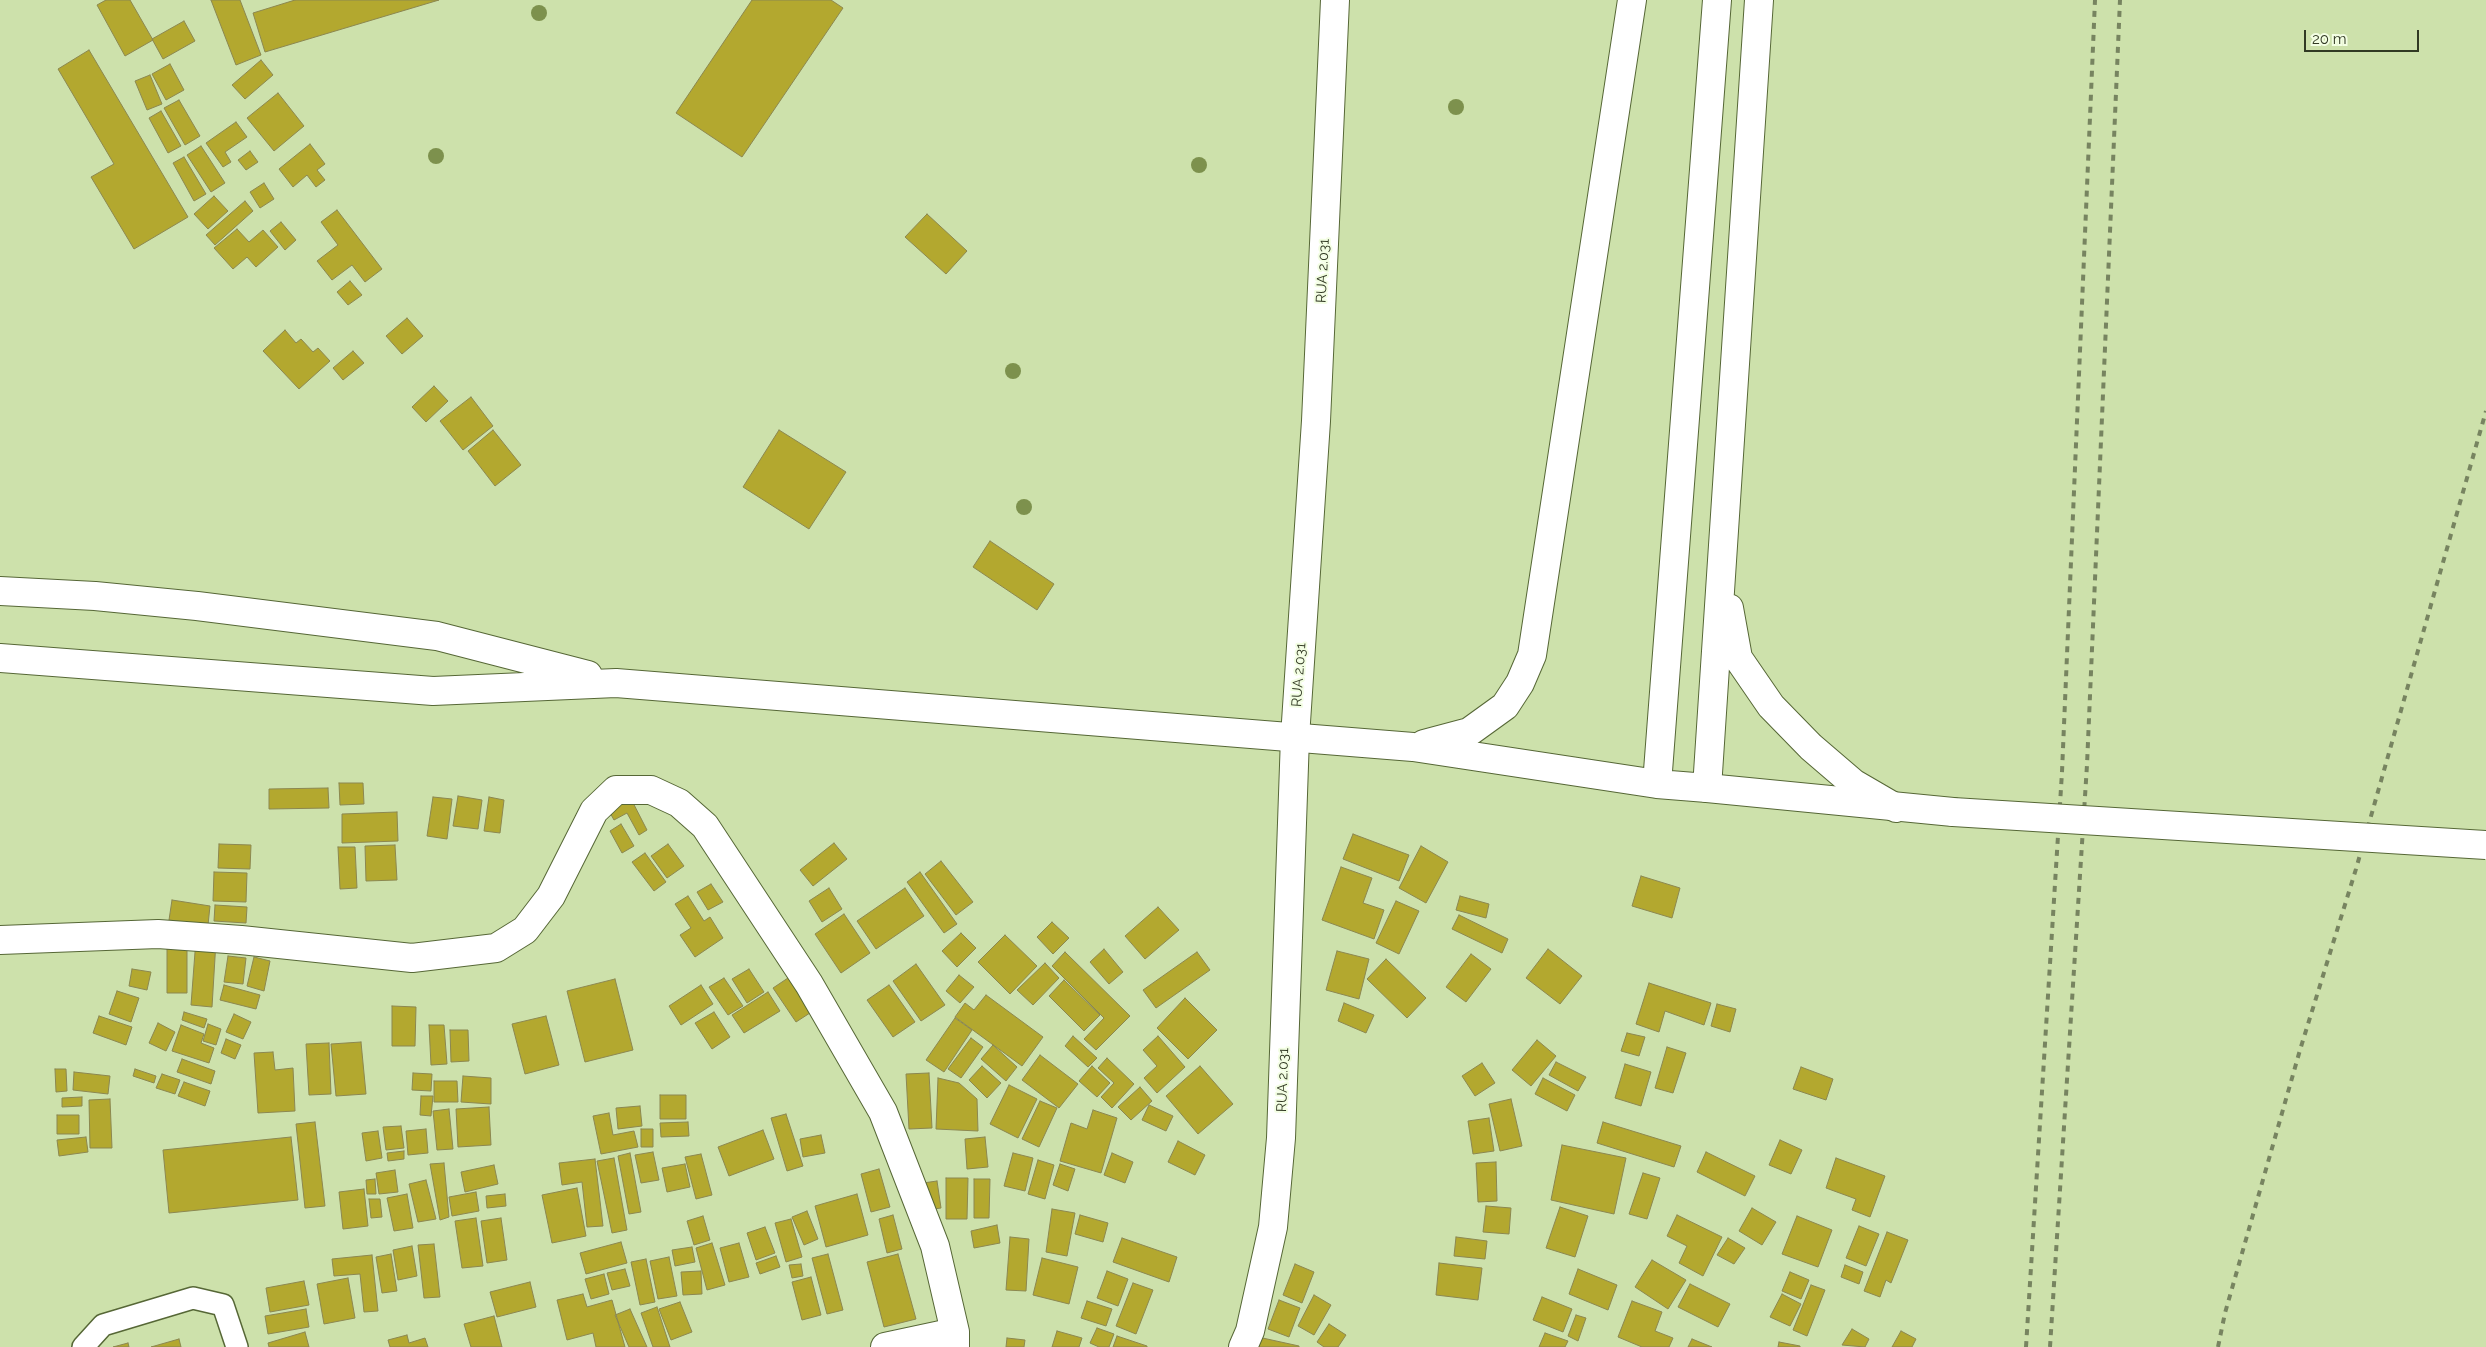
<!DOCTYPE html>
<html>
<head>
<meta charset="utf-8">
<style>
	body { margin:0 }
	#map { position:relative; width:2486px; height:1347px; overflow:hidden; background:#cde1ab; font-family:Raleway,sans-serif }
	canvas { display:block }
	.scale { position:absolute; left:2304px; top:30px; width:115px; height:22px; box-sizing:border-box; border:2px solid #313923; border-top:0; padding-left:6px; font-size:15px; line-height:18px; white-space:nowrap; color:#313923; -webkit-text-stroke:4px #f3fee3; paint-order:stroke }
</style>
</head>
<body>
<div id="map">
<canvas width="2486" height="1347"></canvas>
<div class="scale">20 m</div>
</div>
<script>
const g = document.querySelector('canvas').getContext('2d');
g.lineJoin = 'round';
function fillPath(path, color) {
  g.fillStyle = color;
  g.fill(path, 'evenodd');
}
function poly(rows) {
  const path = new Path2D();
  for (const r of rows) {
    path.moveTo(r[0], r[1]);
    for (let i = 2; i < r.length; i += 2) path.lineTo(r[i], r[i + 1]);
  }
  return path;
}
function strokePath(path, color, width, dash) {
  g.strokeStyle = color;
  g.lineWidth = width;
  g.lineCap = dash ? 'butt' : 'round';
  g.setLineDash(dash || []);
  g.stroke(path);
}
function label(font, color, halo, rows, align = 'center') {
  g.font = font + ' Raleway,sans-serif';
  g.lineWidth = 4;
  g.setLineDash([]);
  g.textBaseline = 'middle';
  g.strokeStyle = halo;
  g.fillStyle = color;
  for (const [text, x, y, turn = 0] of rows) {
    g.save();
    g.translate(x, y);
    g.rotate((+turn || 0) * Math.PI / 180);
    g.textAlign = isNaN(turn) ? turn : align;
    if (halo) g.strokeText(text, 0, 0);
    g.fillText(text, 0, 0);
    g.restore();
  }
}
const building = poly([
	[106,0,130,0,153,40,125,56,97,5,106,0],
	[211,0,240,0,261,55,236,65,211,0],
	[295,0,439,0,265,52,253,13,295,0],
	[752,0,831,0,843,8,742,157,676,113,752,0],
	[184,21,195,41,163,59,152,39,184,21],
	[89,50,188,217,134,249,91,177,114,164,58,69,89,50],
	[261,60,273,75,245,99,232,85,261,60],
	[170,64,184,90,166,100,152,74,170,64],
	[150,75,162,104,147,110,135,81,150,75],
	[278,93,304,126,274,151,247,118,278,93],
	[179,100,200,136,185,145,164,108,179,100],
	[161,111,181,146,168,153,149,118,161,111],
	[236,122,247,137,225,152,231,162,223,167,206,143,236,122],
	[310,144,325,164,317,170,325,180,316,187,307,175,293,187,279,169,310,144],
	[201,146,225,183,211,192,187,155,201,146],
	[250,151,258,162,246,170,238,160,250,151],
	[184,157,206,194,194,201,173,163,184,157],
	[264,183,274,199,260,208,250,192,264,183],
	[214,196,228,211,208,229,194,214,214,196],
	[245,201,253,211,215,245,206,235,245,201],
	[337,210,382,269,365,282,352,265,332,280,317,261,338,245,321,222,337,210],
	[927,214,967,251,946,274,905,237,927,214],
	[281,222,296,240,285,250,270,231,281,222],
	[237,229,249,242,263,230,278,247,256,267,247,257,233,269,214,248,237,229],
	[350,281,362,295,348,305,337,292,350,281],
	[407,318,423,336,402,354,386,336,407,318],
	[285,330,296,343,301,339,313,352,318,348,330,361,299,389,263,351,285,330],
	[353,351,364,363,343,380,333,368,353,351],
	[434,386,448,401,426,422,412,407,434,386],
	[471,397,493,426,463,450,440,421,471,397],
	[493,430,521,465,495,486,468,451,493,430],
	[779,430,846,472,809,529,743,487,779,430],
	[990,541,1054,584,1037,610,973,567,990,541],
	[339,783,363,783,364,804,340,805,339,783],
	[328,788,329,808,269,809,269,789,328,788],
	[627,791,647,830,639,835,627,813,614,820,604,802,627,791],
	[458,796,482,800,478,829,453,826,458,796],
	[433,797,452,799,447,839,427,836,433,797],
	[489,797,504,800,500,833,484,831,489,797],
	[397,812,398,841,342,843,342,814,397,812],
	[621,824,634,846,622,853,610,831,621,824],
	[1353,834,1409,855,1399,881,1343,859,1353,834],
	[834,843,847,859,813,886,800,870,834,843],
	[219,844,251,845,250,869,218,868,219,844],
	[668,844,684,866,667,878,651,856,668,844],
	[395,845,397,880,366,881,365,846,395,845],
	[1421,846,1448,862,1426,903,1399,888,1421,846],
	[338,847,355,847,357,888,340,889,338,847],
	[645,853,666,882,654,891,632,862,645,853],
	[941,861,973,902,956,915,925,874,941,861],
	[1341,867,1372,878,1363,903,1384,910,1374,939,1322,920,1341,867],
	[214,872,247,873,246,902,213,901,214,872],
	[920,872,957,924,944,933,907,882,920,872],
	[1641,876,1680,888,1672,918,1632,906,1641,876],
	[711,884,723,902,708,910,697,892,711,884],
	[829,888,842,909,822,922,809,901,829,888],
	[905,888,924,916,876,949,857,921,905,888],
	[688,896,704,921,710,917,723,938,695,957,680,935,691,928,675,904,688,896],
	[1460,896,1489,904,1486,918,1456,910,1460,896],
	[172,900,210,906,208,925,169,920,172,900],
	[1396,901,1419,911,1399,954,1376,943,1396,901],
	[215,905,247,907,246,923,214,921,215,905],
	[1158,907,1179,930,1145,959,1125,936,1158,907],
	[844,914,870,953,841,973,815,934,844,914],
	[1459,915,1508,939,1502,953,1452,929,1459,915],
	[1052,922,1069,938,1053,954,1037,937,1052,922],
	[961,933,976,948,957,967,942,951,961,933],
	[1005,935,1037,966,1010,994,978,962,1005,935],
	[196,939,216,941,212,1007,191,1005,196,939],
	[167,949,187,950,187,993,167,993,167,949],
	[1104,949,1123,972,1109,984,1090,962,1104,949],
	[1548,949,1582,976,1560,1004,1526,978,1548,949],
	[1337,951,1369,959,1359,999,1326,990,1337,951],
	[1065,952,1130,1016,1096,1050,1084,1039,1104,1018,1052,966,1065,952],
	[1197,952,1210,970,1156,1008,1143,990,1197,952],
	[1471,954,1491,969,1466,1002,1446,987,1471,954],
	[228,956,246,958,243,984,224,982,228,956],
	[254,957,270,961,264,991,247,986,254,957],
	[1386,959,1426,998,1407,1018,1367,979,1386,959],
	[1045,963,1059,978,1033,1005,1017,990,1045,963],
	[916,964,945,1005,921,1021,893,981,916,964],
	[132,969,151,972,147,990,129,986,132,969],
	[749,969,764,992,747,1003,732,979,749,969],
	[959,975,974,987,960,1003,946,991,959,975],
	[791,976,813,1011,796,1022,773,988,791,976],
	[724,978,743,1006,728,1015,709,987,724,978],
	[615,979,633,1050,585,1062,567,991,615,979],
	[1064,980,1100,1015,1084,1031,1049,996,1064,980],
	[1649,983,1711,1003,1704,1025,1665,1011,1659,1032,1636,1024,1649,983],
	[224,985,260,995,256,1009,220,1000,224,985],
	[701,985,713,1004,681,1025,669,1006,701,985],
	[889,985,915,1022,893,1037,867,1000,889,985],
	[117,991,139,998,131,1022,109,1014,117,991],
	[768,992,780,1011,744,1033,732,1015,768,992],
	[986,995,1043,1037,1022,1066,955,1017,965,1003,974,1010,986,995],
	[1185,998,1217,1030,1188,1059,1157,1028,1185,998],
	[1344,1003,1374,1015,1366,1033,1338,1021,1344,1003],
	[1717,1004,1736,1009,1730,1032,1711,1026,1717,1004],
	[392,1006,416,1007,415,1046,392,1046,392,1006],
	[184,1012,207,1019,204,1028,182,1020,184,1012],
	[714,1012,730,1037,712,1049,695,1023,714,1012],
	[234,1014,251,1022,243,1039,226,1032,234,1014],
	[99,1016,132,1027,126,1045,93,1033,99,1016],
	[546,1016,559,1065,525,1074,512,1024,546,1016],
	[955,1018,972,1030,944,1072,926,1060,955,1018],
	[158,1023,175,1032,166,1051,149,1043,158,1023],
	[208,1024,221,1029,216,1045,203,1041,208,1024],
	[181,1025,204,1034,201,1043,214,1048,209,1063,172,1051,181,1025],
	[429,1025,444,1025,447,1064,431,1065,429,1025],
	[450,1030,468,1030,469,1061,451,1062,450,1030],
	[1627,1033,1645,1037,1639,1056,1621,1051,1627,1033],
	[1073,1036,1097,1058,1088,1067,1065,1046,1073,1036],
	[1158,1036,1185,1067,1157,1093,1144,1078,1157,1066,1143,1050,1158,1036],
	[971,1038,983,1047,961,1078,948,1069,971,1038],
	[226,1039,241,1045,235,1059,221,1053,226,1039],
	[1537,1040,1556,1056,1531,1086,1512,1070,1537,1040],
	[361,1042,366,1094,336,1096,331,1044,361,1042],
	[329,1043,331,1094,309,1095,306,1044,329,1043],
	[993,1045,1017,1067,1006,1081,981,1059,993,1045],
	[1667,1047,1686,1053,1673,1093,1655,1088,1667,1047],
	[273,1052,275,1070,293,1068,295,1111,258,1113,254,1053,273,1052],
	[1040,1055,1078,1084,1059,1108,1022,1080,1040,1055],
	[1107,1058,1134,1084,1112,1108,1101,1097,1114,1083,1098,1068,1107,1058],
	[182,1059,215,1071,211,1084,177,1072,182,1059],
	[1556,1062,1586,1077,1578,1091,1549,1075,1556,1062],
	[1482,1063,1495,1083,1475,1096,1462,1076,1482,1063],
	[1625,1064,1651,1072,1641,1106,1615,1098,1625,1064],
	[982,1066,1001,1083,987,1098,969,1080,982,1066],
	[1092,1066,1110,1083,1097,1097,1079,1081,1092,1066],
	[1200,1066,1233,1104,1198,1134,1166,1096,1200,1066],
	[1801,1067,1833,1079,1826,1100,1793,1089,1801,1067],
	[55,1069,66,1069,67,1091,56,1092,55,1069],
	[135,1069,156,1076,154,1083,133,1076,135,1069],
	[74,1072,110,1076,108,1094,73,1090,74,1072],
	[413,1073,432,1074,431,1091,412,1090,413,1073],
	[929,1073,932,1128,909,1129,906,1074,929,1073],
	[162,1074,180,1080,175,1094,156,1088,162,1074],
	[463,1076,491,1078,491,1104,461,1102,463,1076],
	[938,1078,959,1083,977,1099,978,1131,936,1129,938,1078],
	[1543,1078,1575,1095,1567,1111,1535,1094,1543,1078],
	[434,1081,457,1081,458,1102,434,1102,434,1081],
	[184,1082,210,1091,205,1106,178,1096,184,1082],
	[1009,1085,1037,1099,1018,1138,990,1124,1009,1085],
	[1140,1087,1152,1101,1131,1120,1118,1107,1140,1087],
	[660,1095,686,1095,686,1119,660,1119,660,1095],
	[421,1096,433,1096,431,1116,420,1115,421,1096],
	[82,1097,82,1106,62,1107,62,1098,82,1097],
	[110,1099,112,1148,90,1148,89,1100,110,1099],
	[1511,1099,1522,1146,1500,1151,1489,1104,1511,1099],
	[1040,1101,1057,1108,1039,1147,1022,1139,1040,1101],
	[1149,1105,1173,1116,1166,1131,1142,1120,1149,1105],
	[640,1106,642,1126,618,1129,616,1108,640,1106],
	[489,1107,491,1145,458,1147,456,1109,489,1107],
	[449,1109,453,1149,437,1150,433,1111,449,1109],
	[1093,1110,1117,1118,1101,1173,1060,1161,1071,1123,1087,1129,1093,1110],
	[609,1113,613,1135,634,1131,638,1147,601,1154,593,1116,609,1113],
	[786,1114,803,1166,787,1171,771,1118,786,1114],
	[57,1115,79,1115,79,1134,57,1134,57,1115],
	[1489,1118,1494,1151,1473,1154,1468,1121,1489,1118],
	[315,1122,325,1206,305,1208,296,1124,315,1122],
	[688,1122,689,1136,661,1137,660,1123,688,1122],
	[1603,1122,1681,1146,1674,1167,1597,1143,1603,1122],
	[401,1126,404,1148,386,1150,383,1127,401,1126],
	[426,1129,428,1153,408,1155,406,1131,426,1129],
	[641,1129,653,1129,653,1147,641,1147,641,1129],
	[763,1130,774,1159,729,1176,718,1147,763,1130],
	[378,1131,382,1158,366,1161,362,1133,378,1131],
	[821,1135,825,1153,803,1157,800,1139,821,1135],
	[86,1137,88,1152,59,1156,57,1140,86,1137],
	[291,1137,298,1200,169,1213,163,1150,291,1137],
	[985,1137,988,1167,967,1169,965,1139,985,1137],
	[1780,1140,1802,1150,1791,1174,1769,1165,1780,1140],
	[1178,1141,1205,1155,1195,1175,1168,1162,1178,1141],
	[1562,1145,1626,1158,1614,1214,1551,1200,1562,1145],
	[404,1151,404,1159,388,1161,387,1153,404,1151],
	[653,1152,659,1180,641,1183,635,1155,653,1152],
	[1706,1152,1755,1176,1745,1196,1697,1172,1706,1152],
	[630,1153,641,1212,629,1214,618,1156,630,1153],
	[1013,1153,1033,1158,1025,1191,1004,1186,1013,1153],
	[1112,1153,1133,1162,1125,1183,1104,1175,1112,1153],
	[701,1154,712,1195,696,1199,685,1157,701,1154],
	[614,1158,627,1230,612,1233,597,1161,614,1158],
	[1836,1158,1885,1176,1870,1217,1852,1210,1856,1199,1826,1188,1836,1158],
	[595,1159,603,1226,587,1227,582,1182,562,1185,559,1163,595,1159],
	[1038,1160,1054,1165,1045,1199,1028,1194,1038,1160],
	[1496,1162,1497,1201,1478,1202,1476,1163,1496,1162],
	[444,1163,449,1217,440,1220,430,1164,444,1163],
	[685,1164,690,1187,667,1192,662,1168,685,1164],
	[1060,1164,1075,1169,1068,1191,1053,1185,1060,1164],
	[494,1165,498,1184,465,1192,461,1172,494,1165],
	[879,1169,890,1207,871,1212,861,1174,879,1169],
	[395,1170,398,1192,379,1194,376,1173,395,1170],
	[1643,1173,1660,1178,1647,1219,1629,1214,1643,1173],
	[946,1178,968,1178,967,1219,946,1219,946,1178],
	[375,1179,376,1194,367,1194,366,1180,375,1179],
	[974,1179,990,1179,989,1218,974,1218,974,1179],
	[426,1180,436,1219,418,1222,409,1184,426,1180],
	[937,1181,941,1208,927,1210,923,1183,937,1181],
	[577,1188,586,1236,552,1243,542,1195,577,1188],
	[364,1189,368,1226,343,1229,339,1192,364,1189],
	[476,1192,479,1211,452,1216,449,1197,476,1192],
	[407,1194,413,1228,394,1231,387,1198,407,1194],
	[505,1194,506,1206,487,1208,486,1196,505,1194],
	[857,1194,868,1235,826,1247,815,1206,857,1194],
	[369,1199,380,1199,382,1217,371,1218,369,1199],
	[1486,1206,1511,1208,1509,1234,1483,1232,1486,1206],
	[1560,1207,1588,1216,1575,1257,1546,1248,1560,1207],
	[1752,1208,1776,1222,1762,1245,1739,1231,1752,1208],
	[1052,1209,1075,1213,1067,1256,1046,1252,1052,1209],
	[807,1211,818,1239,804,1245,792,1217,807,1211],
	[893,1215,902,1249,887,1253,879,1219,893,1215],
	[1080,1215,1108,1223,1103,1242,1075,1234,1080,1215],
	[1677,1215,1722,1237,1703,1276,1679,1263,1687,1246,1667,1236,1677,1215],
	[703,1216,710,1240,694,1245,687,1221,703,1216],
	[1797,1216,1832,1230,1818,1267,1782,1254,1797,1216],
	[476,1218,483,1266,462,1268,455,1221,476,1218],
	[501,1218,507,1260,487,1263,481,1221,501,1218],
	[791,1219,802,1257,786,1262,775,1223,791,1219],
	[997,1225,1000,1243,974,1248,971,1231,997,1225],
	[1859,1226,1879,1234,1866,1266,1846,1258,1859,1226],
	[765,1227,775,1253,756,1260,747,1233,765,1227],
	[1887,1232,1908,1240,1891,1283,1886,1280,1880,1297,1864,1291,1887,1232],
	[1010,1237,1029,1239,1026,1291,1006,1290,1010,1237],
	[1456,1237,1487,1241,1485,1259,1454,1256,1456,1237],
	[1122,1238,1177,1257,1169,1282,1113,1262,1122,1238],
	[1728,1238,1745,1248,1734,1264,1717,1255,1728,1238],
	[621,1242,627,1263,586,1274,580,1253,621,1242],
	[712,1243,725,1285,707,1290,696,1248,712,1243],
	[739,1243,749,1277,729,1282,720,1248,739,1243],
	[434,1244,440,1297,424,1298,418,1245,434,1244],
	[412,1246,417,1276,398,1280,393,1250,412,1246],
	[692,1247,695,1262,675,1266,672,1250,692,1247],
	[391,1254,397,1291,382,1293,376,1257,391,1254],
	[828,1254,843,1310,827,1314,812,1258,828,1254],
	[898,1254,916,1319,884,1327,867,1262,898,1254],
	[372,1255,378,1311,364,1312,360,1274,334,1276,332,1259,372,1255],
	[776,1256,780,1267,760,1274,756,1263,776,1256],
	[669,1257,677,1296,658,1299,650,1261,669,1257],
	[1042,1258,1078,1267,1069,1304,1033,1295,1042,1258],
	[646,1259,655,1302,640,1305,631,1262,646,1259],
	[1652,1260,1686,1280,1668,1309,1635,1287,1652,1260],
	[1439,1263,1482,1268,1478,1300,1436,1295,1439,1263],
	[801,1264,803,1276,792,1278,789,1265,801,1264],
	[1295,1264,1314,1272,1302,1303,1283,1295,1295,1264],
	[1845,1265,1863,1272,1859,1284,1841,1277,1845,1265],
	[625,1269,630,1286,612,1290,607,1273,625,1269],
	[1578,1269,1617,1285,1608,1310,1569,1294,1578,1269],
	[701,1271,702,1294,683,1295,681,1272,701,1271],
	[1107,1271,1128,1279,1118,1306,1097,1298,1107,1271],
	[1790,1272,1809,1280,1801,1299,1782,1291,1790,1272],
	[604,1274,609,1294,591,1299,585,1279,604,1274],
	[811,1277,821,1315,802,1320,792,1282,811,1277],
	[348,1278,355,1318,324,1324,317,1284,348,1278],
	[304,1281,309,1305,270,1312,266,1288,304,1281],
	[530,1282,536,1307,497,1317,490,1292,530,1282],
	[1133,1283,1153,1290,1136,1334,1116,1326,1133,1283],
	[1690,1284,1730,1304,1718,1327,1678,1307,1690,1284],
	[1811,1285,1825,1290,1807,1336,1793,1330,1811,1285],
	[583,1294,587,1307,612,1300,625,1347,596,1347,593,1333,567,1340,557,1300,583,1294],
	[1782,1294,1801,1304,1790,1326,1770,1317,1782,1294],
	[1314,1295,1331,1305,1314,1335,1298,1326,1314,1295],
	[1542,1297,1572,1309,1563,1332,1533,1320,1542,1297],
	[1279,1300,1300,1308,1289,1337,1268,1329,1279,1300],
	[1087,1301,1112,1309,1106,1326,1081,1318,1087,1301],
	[1632,1301,1662,1312,1655,1331,1673,1338,1669,1347,1642,1347,1618,1337,1632,1301],
	[680,1302,692,1332,671,1340,659,1309,680,1302],
	[657,1307,670,1347,653,1347,641,1313,657,1307],
	[306,1309,309,1327,268,1334,265,1316,306,1309],
	[630,1309,647,1347,629,1347,615,1315,630,1309],
	[1576,1315,1586,1318,1578,1341,1568,1336,1576,1315],
	[494,1316,502,1347,471,1347,464,1324,494,1316],
	[1329,1324,1346,1335,1338,1347,1324,1347,1317,1342,1329,1324],
	[1097,1328,1114,1334,1109,1347,1099,1347,1090,1343,1097,1328],
	[1852,1329,1869,1339,1865,1347,1842,1345,1852,1329],
	[1057,1331,1082,1338,1079,1347,1052,1347,1057,1331],
	[1901,1331,1916,1339,1912,1347,1892,1347,1901,1331],
	[305,1332,309,1347,269,1347,268,1343,305,1332],
	[1545,1333,1568,1341,1565,1347,1539,1347,1545,1333],
	[407,1335,409,1343,425,1338,428,1347,390,1347,388,1340,407,1335],
	[1117,1336,1147,1346,1147,1347,1113,1347,1117,1336],
	[1258,1337,1299,1346,1299,1347,1256,1347,1258,1337],
	[1007,1338,1025,1340,1024,1347,1006,1347,1007,1338],
	[179,1339,181,1347,151,1347,179,1339],
	[1692,1339,1712,1347,1688,1347,1692,1339],
	[1779,1342,1800,1346,1800,1347,1778,1347,1779,1342],
	[128,1343,129,1347,113,1347,128,1343]
]);
fillPath(building, '#b3a82f');
strokePath(building, '#8b8750', 1);
const lane = poly([
	[83,1347,103,1325,193,1298,223,1305,237,1347]
]);
const street = poly([
	[1707,788,1953,812],
	[0,940,158,934,241,940,412,958,496,948,525,930,551,896,594,811,616,790,651,790,679,803,705,826,809,984,883,1112,935,1246,955,1332,955,1347],
	[885,1347,955,1332],
	[1243,1347,1250,1331,1273,1227,1281,1138,1295,737,1316,421,1335,0]
]);
const highway = poly([
	[0,591,95,596,197,606,437,636,588,675],
	[1729,608,1738,658,1771,706,1811,747,1853,783,1896,808],
	[0,658,433,691,616,683,1413,747,1657,784,1707,788,1759,0],
	[1424,744,1469,732,1505,706,1520,683,1532,655,1632,0],
	[1657,784,1717,0]
]);
strokePath(lane, '#566736', 24);
strokePath(street, '#566736', 30);
strokePath(highway, '#566736', 30);
strokePath(lane, '#fff', 21);
strokePath(street, '#fff', 28);
strokePath(highway, '#fff', 28);
strokePath(poly([
	[2026,1347,2062,772,2095,0],
	[2050,1347,2087,765,2120,0],
	[2218,1347,2225,1313,2300,1050,2356,869,2486,411]
]), '#778460', 4, [6, 6]);
const streetBridge = poly([
	[1953,812,2486,845]
]);
strokePath(streetBridge, '#566736', 30, []);
strokePath(streetBridge, '#fff', 28);
g.fillStyle = '#7d914d';
for (const [x, y] of [
	[539,13],
	[1456,107],
	[436,156],
	[1199,165],
	[1013,371],
	[1024,507]
]) {
  g.beginPath();
  g.arc(x, y, 8, 0, 2 * Math.PI);
  g.fill();
}
label('14px', '#313923', '#f3fee3', [
	["RUA 2.031",1323,271,-87],
	["RUA 2.031",1299,675,-86],
	["RUA 2.031",1283,1080,-88]
]);
</script>
</body>
</html>
